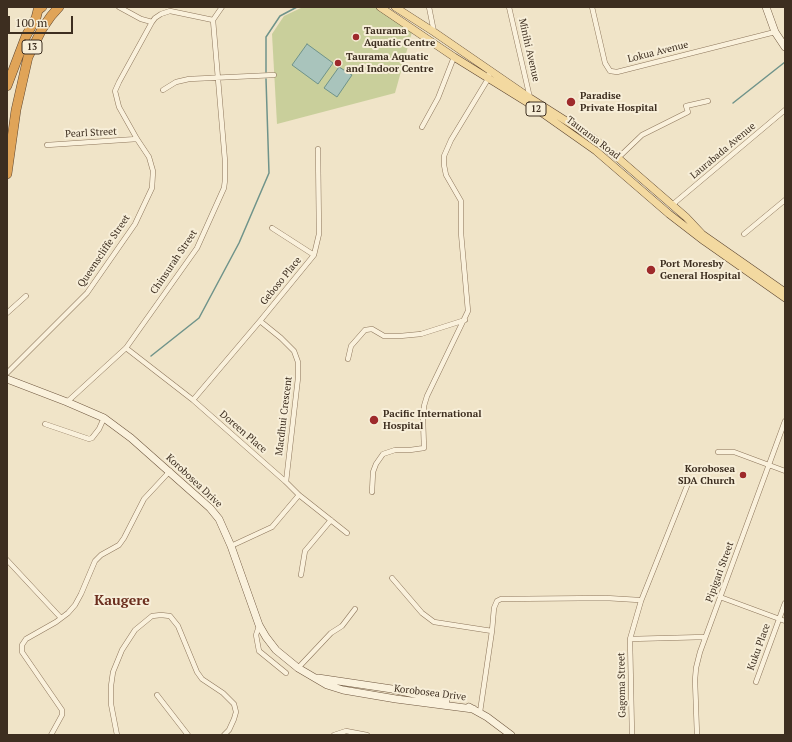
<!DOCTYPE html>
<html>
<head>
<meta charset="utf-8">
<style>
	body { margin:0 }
	#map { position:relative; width:792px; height:742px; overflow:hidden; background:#f0e4c8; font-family:"PT Serif",serif }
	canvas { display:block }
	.frame { position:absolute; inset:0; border:8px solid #3d2e20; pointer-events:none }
	.scale { position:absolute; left:8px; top:16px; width:65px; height:18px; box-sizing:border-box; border:2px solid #3d2e20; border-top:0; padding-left:5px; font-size:12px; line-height:14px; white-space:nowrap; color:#3d2e20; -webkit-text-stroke:3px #f7eed8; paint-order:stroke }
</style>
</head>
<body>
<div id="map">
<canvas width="792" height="742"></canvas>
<div class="frame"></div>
<div class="scale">100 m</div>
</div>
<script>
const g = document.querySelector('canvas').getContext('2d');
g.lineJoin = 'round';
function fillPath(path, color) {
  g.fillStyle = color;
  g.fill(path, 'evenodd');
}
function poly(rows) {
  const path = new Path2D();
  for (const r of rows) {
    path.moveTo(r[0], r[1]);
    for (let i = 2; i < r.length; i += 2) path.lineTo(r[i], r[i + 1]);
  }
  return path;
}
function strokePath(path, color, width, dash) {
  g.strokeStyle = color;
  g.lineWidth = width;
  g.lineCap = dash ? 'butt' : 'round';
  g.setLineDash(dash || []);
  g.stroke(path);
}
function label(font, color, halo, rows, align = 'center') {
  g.font = font + ' "PT Serif",serif';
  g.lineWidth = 4;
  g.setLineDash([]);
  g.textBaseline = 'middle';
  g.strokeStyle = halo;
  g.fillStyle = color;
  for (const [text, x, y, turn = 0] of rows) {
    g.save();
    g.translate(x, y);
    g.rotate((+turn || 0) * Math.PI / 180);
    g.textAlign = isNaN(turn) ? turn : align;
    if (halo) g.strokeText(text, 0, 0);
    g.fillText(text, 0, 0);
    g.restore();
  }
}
fillPath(poly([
	[303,7,375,7,412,32,395,93,277,124,272,34,284,16]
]), '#c9cf9b');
const water = poly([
	[307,44,333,63,318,84,292,65,307,44],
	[339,67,352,75,337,97,324,88,339,67]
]);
fillPath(water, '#a9c4bc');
strokePath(water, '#6f938a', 1);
strokePath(poly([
	[266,72,266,37,280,16,297,7],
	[733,103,785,62],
	[151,356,199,318,239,243,269,173,266,79]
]), '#6f938a', 1.5);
const street = poly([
	[119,7,141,19,152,22],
	[429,7,434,32],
	[509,7,530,98],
	[592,7,605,63,610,71,617,72,775,32],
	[163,90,176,82,189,79,274,75],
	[422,127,438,98,454,57],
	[47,145,137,139],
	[618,158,642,135,688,112,686,106,708,101],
	[672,205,785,110],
	[272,228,314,255],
	[744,234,785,200],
	[7,313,26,296],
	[260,321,281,338,294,351,298,362,298,378,286,482],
	[126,348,193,400,286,482,299,495,347,533],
	[348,359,351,346,365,330,372,329,384,336,400,336,421,334,465,320],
	[7,373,87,293,135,224,152,188,153,171,149,157,137,139,119,107,115,91,119,82,152,22,155,18,161,14,170,11,213,20],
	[193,400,260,321,314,255,319,234,318,149],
	[67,402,126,348,197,248,224,188,225,180,225,161,213,20,222,7],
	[45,424,89,439,92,438,99,429,104,418],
	[718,452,734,452,785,471],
	[372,492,373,472,376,464,383,454,395,450,410,450,424,448,423,419,424,406,427,396,468,311,461,233,461,201,446,175,444,165,444,156,451,140,488,79,490,71],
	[231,546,272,527,299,495],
	[7,560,61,618],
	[301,575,305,551,331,520],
	[392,578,422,613,434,622,492,631,480,712],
	[720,597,785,621],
	[641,601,687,486],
	[259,626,256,635,259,651,286,673],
	[492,631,494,608,497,601,501,599,606,598,639,600,641,601,630,639],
	[298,668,331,633,342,626,355,609],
	[756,682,785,603],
	[157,695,188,735],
	[51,735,62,715,62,710,22,652,22,645,26,639,56,622,68,613,75,605,81,594,95,561,101,555,119,545,124,538,144,499,170,471],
	[117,735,111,704,111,686,113,672,122,650,135,630,152,616,161,615,170,616,178,626,197,672,202,679,223,693,234,704,236,712,234,719,229,730,224,735],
	[334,735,346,731,367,735],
	[632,735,630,639,705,637],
	[697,735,695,680,696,668,700,652,785,421]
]);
const secondary = poly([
	[766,7,775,32,785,47],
	[7,379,67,402,104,418,131,438,210,508,219,519,231,546,259,625,266,637,276,650,298,668,327,685,343,690,396,699,473,709],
	[318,678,392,689,446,701],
	[469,707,487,717,511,735]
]);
const primary = poly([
	[380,7,454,57,525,101,596,151,669,214,704,241,785,298],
	[395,7,434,32,530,98,593,138,618,158,686,217,702,234,785,292]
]);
const highway = poly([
	[7,86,26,36,36,18,38,10,42,7],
	[7,174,16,110,28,57,42,29,51,16,59,7]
]);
strokePath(street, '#8d765c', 5.5);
strokePath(secondary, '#6f573f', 8);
strokePath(primary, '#5b4430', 8);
strokePath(highway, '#5b4430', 10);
strokePath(street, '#faf1dc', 4.5);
strokePath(secondary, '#faf1dc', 7);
strokePath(primary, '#f3d9a0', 7);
strokePath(highway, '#e0a458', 9);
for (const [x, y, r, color] of [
	[356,37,4,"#9e2a2b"],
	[338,63,4,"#9e2a2b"],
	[571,102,5,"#9e2a2b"],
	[651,270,5,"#9e2a2b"],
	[374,420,5,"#9e2a2b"],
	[743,475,4,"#9e2a2b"]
]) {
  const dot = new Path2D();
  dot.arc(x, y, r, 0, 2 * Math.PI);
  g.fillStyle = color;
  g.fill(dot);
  strokePath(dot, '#f7eed8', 1.5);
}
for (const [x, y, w] of [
	[32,47,20],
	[536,109,20]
]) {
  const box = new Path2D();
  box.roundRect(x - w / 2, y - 7, w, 14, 3);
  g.fillStyle = '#f7eed8';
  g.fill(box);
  strokePath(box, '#3d2e20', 1);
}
label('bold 9px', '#3d2e20', null, [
	["13",32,47],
	["12",536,109]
]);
label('bold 10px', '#3d2e20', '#f7eed8', [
	["Taurama",364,31],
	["Aquatic Centre",364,43],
	["Taurama Aquatic",346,57],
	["and Indoor Centre",346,69],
	["Paradise",580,96],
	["Private Hospital",580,108],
	["Port Moresby",660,264],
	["General Hospital",660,276],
	["Pacific International",383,414],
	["Hospital",383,426],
	["Korobosea",735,469,"right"],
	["SDA Church",735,481,"right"]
], 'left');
label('10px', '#3d2e20', '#f7eed8', [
	["Minihi Avenue",529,50,77],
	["Lokua Avenue",658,52,-14],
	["Pearl Street",91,133,-3],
	["Taurama Road",593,138,37],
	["Laurabada Avenue",723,151,-40],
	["Queenscliffe Street",104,251,-56],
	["Chinsurah Street",174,262,-56],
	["Geboso Place",281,281,-51],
	["Macdhui Crescent",284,416,-83],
	["Doreen Place",243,432,41],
	["Korobosea Drive",194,481,43],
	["Pipigari Street",720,572,-70],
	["Kuku Place",759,647,-70],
	["Gagoma Street",622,685,-91],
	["Korobosea Drive",430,693,7]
]);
label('bold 14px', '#6b2e1e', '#f7eed8', [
	["Kaugere",122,601]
]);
</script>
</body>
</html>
